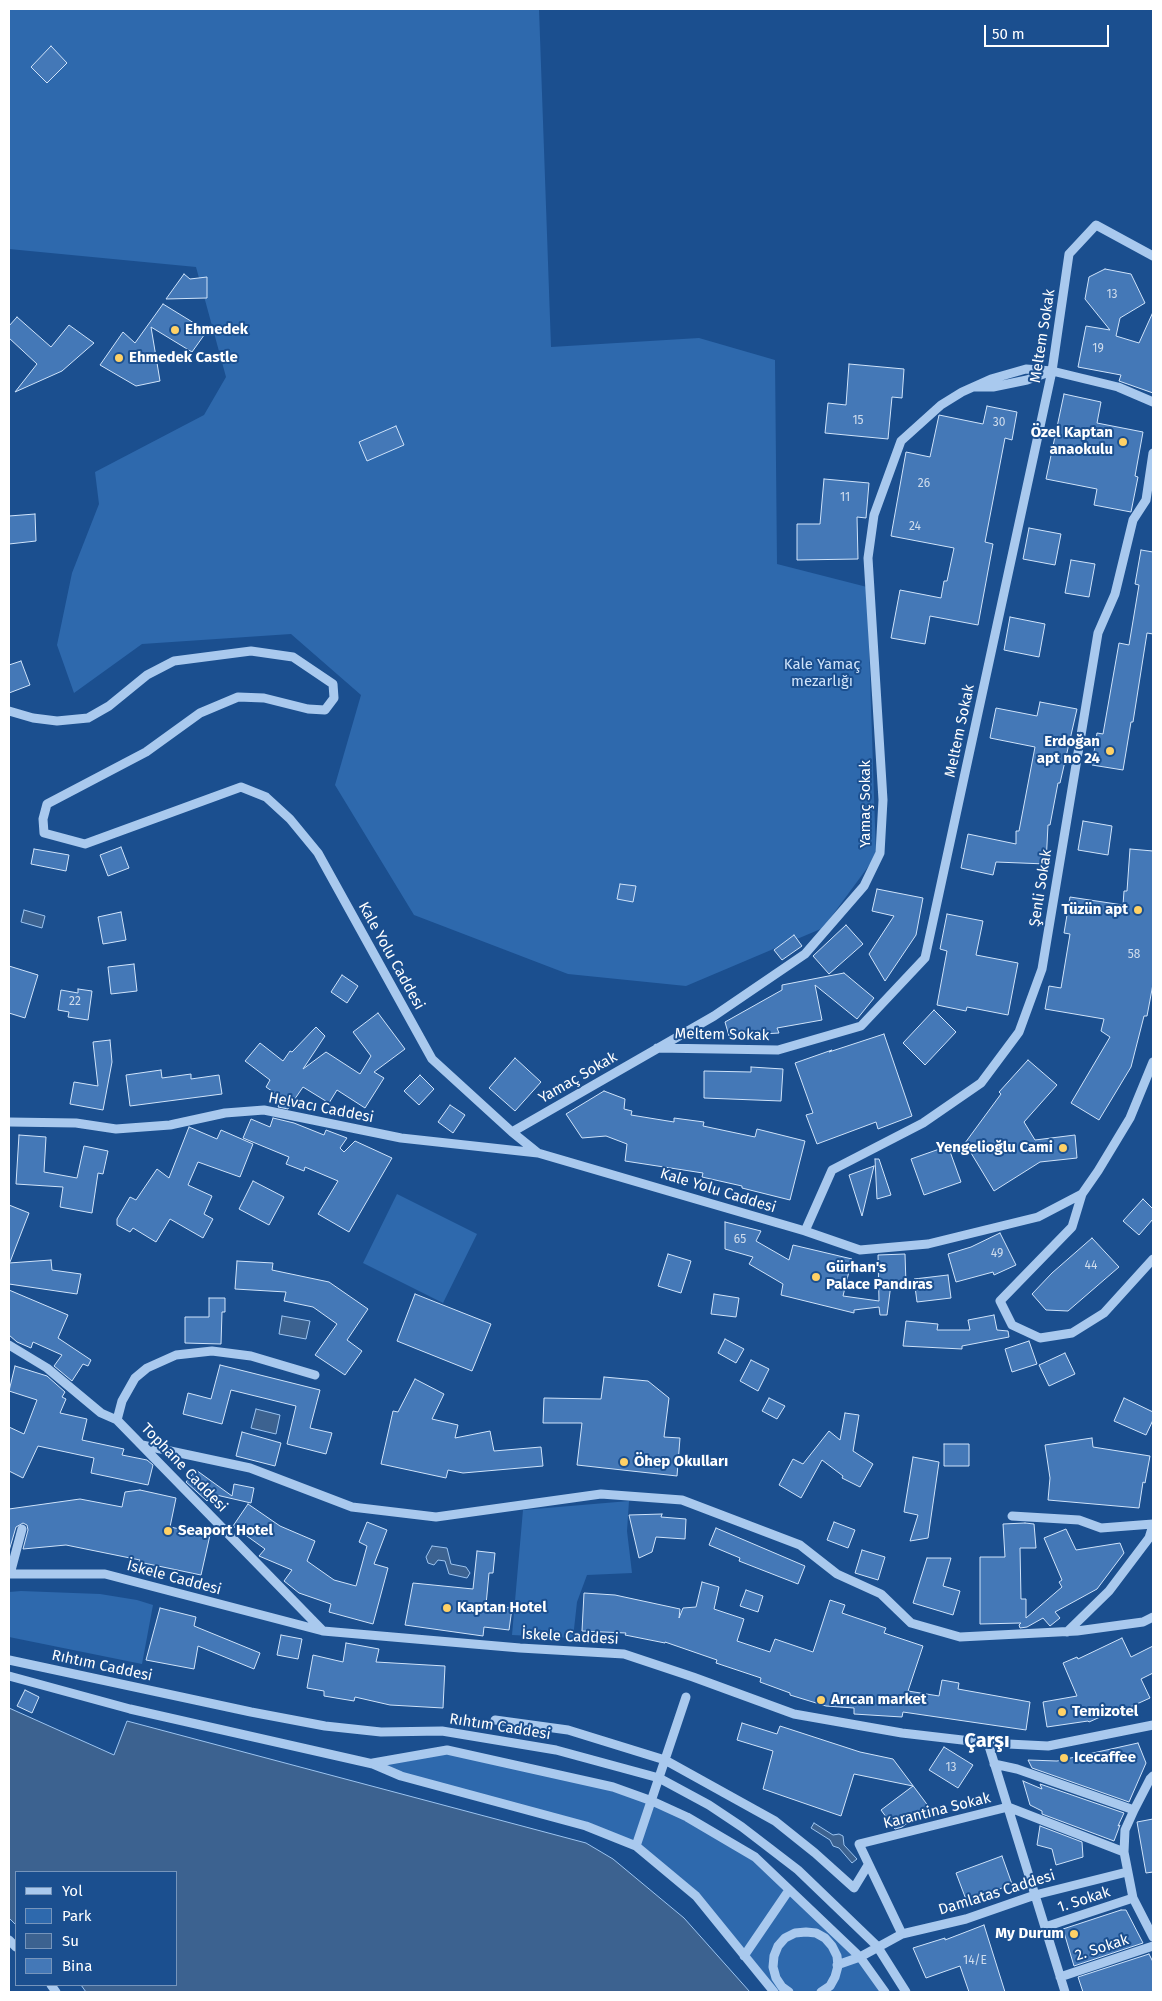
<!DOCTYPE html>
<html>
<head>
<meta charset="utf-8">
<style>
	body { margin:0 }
	#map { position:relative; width:1162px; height:2001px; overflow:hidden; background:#1b4f8f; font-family:"Fira Sans",sans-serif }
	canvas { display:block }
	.frame { position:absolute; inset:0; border:10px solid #fff; pointer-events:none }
	.legend { position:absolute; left:15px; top:1871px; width:162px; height:115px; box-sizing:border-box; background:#1b4f8f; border:1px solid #7695bc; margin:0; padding:6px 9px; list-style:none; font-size:15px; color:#fff }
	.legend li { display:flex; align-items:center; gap:10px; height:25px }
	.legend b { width:25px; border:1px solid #7695bc }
	.scale { position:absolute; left:984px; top:25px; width:125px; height:22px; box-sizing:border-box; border:2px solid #fff; border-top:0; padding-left:6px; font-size:15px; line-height:18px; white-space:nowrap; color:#fff; -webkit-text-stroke:4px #1b4f8f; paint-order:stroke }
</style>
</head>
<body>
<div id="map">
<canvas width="1162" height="2001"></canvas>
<div class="frame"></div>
<ul class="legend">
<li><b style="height:6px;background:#a9c9ee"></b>Yol</li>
<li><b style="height:14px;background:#2e69ad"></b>Park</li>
<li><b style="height:14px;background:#3c6290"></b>Su</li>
<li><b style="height:14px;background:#4478b7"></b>Bina</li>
</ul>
<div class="scale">50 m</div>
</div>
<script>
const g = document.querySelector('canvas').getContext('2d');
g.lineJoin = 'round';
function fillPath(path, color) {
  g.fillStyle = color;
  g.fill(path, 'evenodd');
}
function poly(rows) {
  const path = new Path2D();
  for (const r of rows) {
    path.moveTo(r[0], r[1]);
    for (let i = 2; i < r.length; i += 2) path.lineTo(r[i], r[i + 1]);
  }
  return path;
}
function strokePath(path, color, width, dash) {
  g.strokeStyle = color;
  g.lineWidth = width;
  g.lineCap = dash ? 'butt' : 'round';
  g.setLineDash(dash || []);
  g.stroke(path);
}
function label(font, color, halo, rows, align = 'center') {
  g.font = font + ' "Fira Sans",sans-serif';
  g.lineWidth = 4;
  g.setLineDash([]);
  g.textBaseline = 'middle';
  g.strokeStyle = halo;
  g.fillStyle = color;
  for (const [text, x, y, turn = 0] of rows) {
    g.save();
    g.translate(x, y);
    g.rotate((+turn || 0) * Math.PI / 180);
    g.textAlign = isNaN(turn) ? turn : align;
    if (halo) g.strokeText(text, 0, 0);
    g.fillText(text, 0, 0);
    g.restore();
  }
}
fillPath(poly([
	[9,9,539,9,551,347,699,338,775,360,777,564,867,587,876,856,823,928,686,986,568,974,414,915,335,785,361,695,291,634,142,644,74,693,57,645,72,573,99,504,95,472,204,415,226,377,196,267,9,249],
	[397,1194,477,1234,443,1303,363,1263],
	[629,1501,627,1531,632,1573,587,1575,577,1602,573,1638,512,1635,523,1510],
	[21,1591,100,1594,137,1600,153,1605,142,1664,9,1637,9,1592],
	[447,1752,571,1779,649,1802,634,1843,425,1781,378,1764],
	[654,1804,686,1819,755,1860,786,1890,743,1952,698,1894,638,1845],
	[790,1895,860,1961,881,1992,777,1992,746,1956]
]), '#2e69ad');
const water = poly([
	[24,910,45,916,42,928,21,922,24,910],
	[282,1316,310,1321,306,1339,279,1334,282,1316],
	[256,1409,280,1415,276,1434,251,1428,256,1409],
	[432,1546,447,1548,451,1564,466,1567,470,1573,467,1578,449,1574,445,1561,438,1560,434,1565,428,1563,426,1557,432,1546],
	[9,1708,114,1755,127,1721,586,1843,613,1859,684,1918,750,1992,86,1992,81,1985,176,1985,176,1872,16,1872,16,1925,9,1918,9,1708],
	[814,1823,833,1835,839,1834,843,1836,844,1845,857,1859,852,1863,839,1848,833,1846,830,1840,811,1828,814,1823]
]);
fillPath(water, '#3c6290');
strokePath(water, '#9cc4f0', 1);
const building = poly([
	[51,46,67,63,47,83,31,67,51,46],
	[1105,269,1131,274,1145,303,1120,318,1116,336,1139,343,1153,312,1153,393,1119,381,1121,375,1078,367,1086,326,1110,330,1085,299,1089,277,1105,269],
	[184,274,190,279,207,277,207,298,166,299,184,274],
	[163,304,207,331,192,352,151,327,160,381,136,386,100,365,123,332,135,343,163,304],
	[17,317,51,347,69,325,94,343,62,371,15,392,37,364,9,338,9,326,17,317],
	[849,364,904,369,902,398,892,397,888,439,825,433,828,403,846,405,849,364],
	[1064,394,1101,402,1097,423,1143,432,1135,476,1138,477,1131,512,1094,505,1097,489,1046,479,1064,394],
	[987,406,1017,412,1012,440,1005,438,985,542,993,544,978,625,930,616,925,644,891,638,900,590,941,598,944,581,947,581,954,548,891,536,906,452,930,457,939,415,983,424,987,406],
	[396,426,404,445,367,461,359,442,396,426],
	[824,479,869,483,866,518,857,517,858,559,797,560,797,524,820,524,824,479],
	[35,514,36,541,9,544,9,516,35,514],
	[1029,528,1061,534,1055,565,1023,559,1029,528],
	[1141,550,1153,552,1153,634,1147,633,1133,722,1131,722,1123,770,1092,765,1097,733,1103,734,1119,643,1129,645,1139,585,1135,584,1141,550],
	[1071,560,1095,564,1089,597,1065,593,1071,560],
	[1010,617,1045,624,1039,657,1004,650,1010,617],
	[21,661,30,685,9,693,9,665,21,661],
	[1040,702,1077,709,1060,783,1058,783,1050,825,1048,825,1046,864,996,862,993,875,961,868,968,834,1016,844,1016,831,1019,831,1035,747,990,738,996,708,1037,716,1040,702],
	[1083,821,1112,826,1108,855,1078,850,1083,821],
	[121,847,129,868,108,876,100,855,121,847],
	[34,849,69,855,66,871,31,864,34,849],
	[1130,849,1153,851,1153,984,1147,1016,1144,1016,1131,1067,1099,1120,1071,1103,1110,1037,1101,1031,1104,1019,1045,1009,1049,986,1061,988,1070,934,1064,933,1070,897,1123,905,1124,891,1127,891,1130,849],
	[620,884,636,886,633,902,617,899,620,884],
	[877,889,923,898,916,935,885,981,869,954,894,916,872,911,877,889],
	[121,912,126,940,103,944,98,917,121,912],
	[947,914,983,921,976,955,1018,963,1008,1015,967,1007,966,1011,937,1005,947,951,940,949,947,914],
	[846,925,863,944,829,974,813,956,846,925],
	[794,935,802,946,782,960,774,950,794,935],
	[134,964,137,991,111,994,108,967,134,964],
	[9,966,38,975,25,1018,9,1013,9,966],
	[844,973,874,998,857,1019,815,985,822,1020,777,1028,779,1033,729,1036,725,1022,782,990,782,985,844,973],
	[342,975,358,986,347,1003,331,992,342,975],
	[78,989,92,991,88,1020,68,1017,69,1012,58,1010,61,990,78,993,78,989],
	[934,1010,956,1032,925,1065,903,1043,934,1010],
	[378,1013,405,1049,374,1072,384,1078,365,1108,337,1090,329,1103,303,1087,288,1109,278,1107,282,1098,266,1087,270,1080,245,1061,260,1043,283,1061,290,1051,292,1052,316,1027,325,1036,303,1069,326,1052,360,1074,371,1056,353,1032,378,1013],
	[884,1034,912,1116,878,1129,876,1122,817,1144,806,1115,813,1113,795,1063,832,1050,829,1052,884,1034],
	[110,1040,112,1062,103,1110,70,1104,74,1082,98,1086,93,1042,110,1040],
	[515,1058,541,1082,515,1111,489,1088,515,1058],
	[1028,1060,1057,1085,1024,1122,1035,1140,1075,1135,1077,1158,1040,1162,994,1191,965,1143,1001,1094,999,1092,1028,1060],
	[751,1067,783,1069,781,1101,704,1098,704,1071,751,1072,751,1067],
	[161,1070,162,1078,191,1074,191,1079,219,1075,222,1094,130,1106,126,1075,161,1070],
	[420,1075,434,1089,419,1105,404,1091,420,1075],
	[604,1091,625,1099,624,1109,632,1111,631,1115,674,1122,674,1118,704,1122,703,1126,755,1137,757,1129,805,1141,790,1200,742,1188,742,1186,702,1177,703,1173,625,1161,627,1144,606,1136,582,1138,566,1114,604,1091],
	[450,1105,465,1115,453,1133,438,1122,450,1105],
	[273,1118,294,1123,324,1135,326,1130,347,1138,340,1148,344,1152,355,1141,392,1158,349,1232,318,1214,338,1181,305,1167,304,1171,286,1164,289,1157,243,1138,251,1119,270,1127,273,1118],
	[189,1127,217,1139,221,1130,253,1144,240,1177,198,1162,188,1185,212,1196,204,1214,213,1219,203,1238,170,1219,156,1242,133,1228,130,1232,117,1225,117,1219,130,1197,136,1200,157,1169,169,1178,189,1127],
	[19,1135,46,1137,44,1172,77,1178,84,1146,108,1151,103,1174,98,1173,92,1213,60,1207,63,1187,16,1184,19,1135],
	[948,1146,961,1182,924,1195,911,1159,948,1146],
	[875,1159,879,1159,891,1195,877,1199,875,1159],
	[874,1166,862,1216,849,1175,874,1166],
	[253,1181,284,1197,269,1225,239,1209,253,1181],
	[1143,1199,1153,1209,1153,1219,1139,1235,1123,1221,1143,1199],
	[9,1205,29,1213,10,1262,9,1262,9,1205],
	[725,1222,761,1231,756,1241,789,1260,793,1245,852,1259,843,1296,879,1301,878,1255,905,1254,906,1284,891,1284,887,1315,880,1315,879,1307,854,1310,854,1313,781,1295,783,1284,749,1264,753,1257,725,1249,725,1222],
	[1000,1233,1016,1265,994,1275,993,1272,956,1282,948,1254,971,1247,1000,1233],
	[1092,1238,1119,1267,1068,1311,1046,1310,1032,1294,1052,1273,1092,1238],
	[668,1254,691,1261,681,1293,658,1286,668,1254],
	[51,1260,52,1270,81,1274,77,1294,9,1284,9,1263,51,1260],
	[237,1261,273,1263,272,1270,329,1282,368,1309,347,1340,362,1351,345,1375,315,1355,337,1324,313,1307,284,1301,286,1292,235,1289,237,1261],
	[948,1275,951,1298,917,1302,914,1279,948,1275],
	[9,1290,68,1315,58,1338,91,1360,88,1366,83,1364,72,1381,54,1366,62,1355,33,1342,31,1348,17,1342,9,1335,9,1290],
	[415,1294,491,1324,472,1371,397,1341,415,1294],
	[714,1294,739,1298,736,1317,711,1314,714,1294],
	[209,1298,225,1298,225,1312,222,1312,221,1344,185,1343,185,1317,209,1317,209,1298],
	[994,1315,997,1330,1008,1331,1009,1337,962,1346,962,1349,903,1346,906,1321,938,1324,937,1330,970,1330,968,1320,994,1315],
	[725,1339,744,1349,736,1363,718,1353,725,1339],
	[1029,1341,1037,1364,1012,1372,1005,1349,1029,1341],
	[1065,1353,1075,1374,1049,1386,1039,1365,1065,1353],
	[751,1360,769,1369,758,1391,740,1381,751,1360],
	[220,1365,320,1390,310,1428,332,1433,326,1454,287,1444,296,1406,231,1390,222,1424,183,1414,188,1393,211,1399,220,1365],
	[15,1366,47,1376,65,1392,62,1397,66,1399,60,1413,87,1419,82,1440,124,1449,122,1455,147,1460,153,1465,148,1485,91,1473,94,1458,38,1446,23,1478,9,1471,9,1427,24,1434,37,1400,9,1391,15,1366],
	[604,1377,648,1381,669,1398,664,1437,680,1438,677,1476,577,1465,582,1423,543,1423,544,1398,601,1399,604,1377],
	[415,1379,444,1394,432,1419,458,1425,455,1438,490,1431,494,1451,541,1447,543,1466,463,1473,448,1470,446,1478,381,1464,393,1411,398,1412,415,1379],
	[769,1398,785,1406,777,1419,762,1411,769,1398],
	[1124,1398,1153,1412,1153,1420,1146,1435,1114,1421,1124,1398],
	[845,1413,859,1415,853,1451,873,1464,860,1487,842,1478,843,1476,822,1460,801,1498,779,1485,793,1459,803,1464,829,1431,840,1440,845,1413],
	[242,1432,281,1443,275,1466,236,1456,242,1432],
	[1092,1438,1093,1447,1150,1456,1145,1483,1143,1482,1139,1508,1048,1500,1050,1478,1045,1445,1092,1438],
	[944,1444,969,1444,969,1466,944,1466,944,1444],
	[913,1457,939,1462,928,1538,910,1541,918,1515,904,1512,913,1457],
	[196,1470,232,1496,234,1484,254,1488,251,1503,212,1494,207,1501,186,1482,196,1470],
	[140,1490,176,1498,170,1527,210,1535,201,1575,139,1562,140,1560,66,1545,23,1549,28,1530,27,1525,23,1523,16,1527,9,1551,9,1509,80,1499,122,1507,125,1492,140,1490],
	[248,1504,280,1526,315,1541,307,1561,334,1580,356,1586,367,1546,359,1542,367,1522,387,1530,374,1564,388,1568,373,1624,329,1612,331,1604,299,1593,284,1581,292,1570,259,1556,265,1549,233,1526,248,1504],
	[662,1514,661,1517,686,1519,685,1539,656,1537,652,1552,639,1558,629,1515,662,1514],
	[834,1522,855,1530,848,1548,827,1540,834,1522],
	[1025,1523,1034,1524,1036,1548,1020,1548,1021,1599,1026,1599,1026,1618,1062,1587,1059,1582,1062,1580,1044,1538,1066,1529,1076,1550,1120,1543,1124,1553,1097,1589,1055,1612,1060,1618,1050,1626,1043,1618,1027,1627,1020,1628,1019,1625,1021,1623,980,1624,980,1557,1005,1557,1003,1524,1025,1523],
	[716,1528,805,1566,798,1584,739,1561,740,1558,709,1545,716,1528],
	[862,1550,885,1557,878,1580,855,1573,862,1550],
	[477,1551,495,1553,493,1573,489,1573,486,1605,512,1608,509,1630,484,1627,483,1636,405,1625,413,1583,473,1589,477,1551],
	[927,1558,951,1558,943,1586,960,1591,953,1615,913,1603,927,1558],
	[702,1582,719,1587,714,1609,744,1619,737,1641,770,1652,775,1639,813,1652,830,1600,845,1605,842,1613,886,1628,884,1633,923,1646,908,1691,939,1696,942,1680,959,1683,958,1689,1030,1702,1026,1730,903,1712,902,1717,854,1714,854,1708,826,1706,790,1695,790,1693,760,1682,761,1678,716,1663,717,1660,665,1642,665,1643,625,1635,626,1633,582,1631,584,1593,615,1595,680,1609,679,1618,683,1608,696,1607,702,1582],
	[746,1590,763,1596,758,1612,740,1606,746,1590],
	[160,1608,196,1617,194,1626,260,1653,254,1669,198,1646,194,1669,146,1660,160,1608],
	[281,1635,302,1639,298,1659,277,1655,281,1635],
	[1122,1638,1131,1657,1153,1646,1153,1673,1141,1679,1150,1698,1119,1712,1118,1709,1089,1722,1088,1721,1047,1727,1043,1702,1077,1696,1063,1663,1077,1657,1078,1659,1122,1638],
	[346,1643,379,1649,376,1662,445,1666,443,1708,390,1705,355,1697,354,1701,324,1696,324,1691,307,1688,313,1655,343,1662,346,1643],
	[25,1690,39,1697,32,1713,17,1706,25,1690],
	[742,1723,777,1734,780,1726,860,1752,893,1759,929,1807,902,1827,895,1829,881,1810,913,1786,854,1774,841,1816,763,1789,773,1751,737,1740,742,1723],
	[1138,1743,1146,1763,1129,1802,1032,1768,1028,1760,1057,1761,1138,1743],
	[944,1747,973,1765,958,1788,929,1770,944,1747],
	[1023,1781,1042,1789,1040,1784,1124,1813,1118,1826,1120,1825,1114,1841,1042,1814,1042,1811,1030,1805,1023,1781],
	[1153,1819,1153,1872,1146,1873,1137,1822,1153,1819],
	[1040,1826,1082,1842,1083,1857,1056,1865,1052,1849,1037,1845,1040,1826],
	[1002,1856,1012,1884,967,1902,956,1873,1002,1856],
	[1121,1910,1126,1910,1143,1943,1074,1966,1063,1929,1121,1910],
	[984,1925,1005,1992,969,1992,960,1966,926,1978,913,1948,945,1938,945,1940,984,1925],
	[1149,1954,1153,1962,1153,1992,1083,1992,1078,1977,1149,1954]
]);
fillPath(building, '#4478b7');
strokePath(building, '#cfe3fa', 1);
strokePath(poly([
	[976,387,993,387,1027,380,1049,372],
	[9,711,33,718,57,721,88,718,109,706,147,675,174,661,251,651,293,657,333,684,334,698,325,710,308,709,264,698,238,697,200,713,146,752,47,804,43,819,44,833,85,844,241,787,266,797,290,819,318,853,432,1059,512,1132,538,1153,805,1231,860,1250,928,1244,1038,1217,1082,1194],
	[657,1048,778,1050,861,1026,925,958,1052,371,1069,254,1096,225,1153,256],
	[1153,1062,1130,1118,1098,1171,1082,1194,1072,1227,1000,1301,1012,1325,1040,1338,1072,1333,1104,1313,1153,1259],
	[9,1122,76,1123,116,1129,170,1125,225,1113,264,1110,401,1138,538,1153],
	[512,1132,714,1016,805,954,864,886,880,853,883,800,868,558,874,515,901,441,941,405,962,392,991,379,1026,369,1052,371,1118,387,1153,402],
	[805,1231,832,1170,923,1123,981,1083,1019,1032,1042,969,1098,633,1115,594,1133,520,1146,500,1153,453],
	[9,1345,47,1368,101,1413,117,1420,323,1631],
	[117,1420,122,1401,135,1378,147,1368,176,1355,212,1351,251,1356,315,1375],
	[142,1445,250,1468,352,1507,436,1517,601,1494,682,1500,800,1545,837,1574,881,1594,911,1623,960,1637,1077,1631,1143,1622,1153,1617],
	[1012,1516,1079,1520,1101,1528,1153,1524],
	[9,1574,105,1574,323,1631,520,1648,624,1654,693,1677,794,1714,902,1733,988,1743,1048,1746,1153,1725],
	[10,1574,22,1529],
	[1067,1632,1109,1591,1149,1538,1153,1525],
	[9,1660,251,1712,325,1726,381,1732,442,1731,556,1750,659,1778,709,1805,742,1827,798,1870,877,1946,906,1992],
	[9,1676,130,1709,373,1764,401,1776,586,1826,636,1846,696,1896,774,1992],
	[495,1720,568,1730,665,1760,775,1821,815,1853,854,1888,868,1865],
	[988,1743,1065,1992],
	[373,1763,447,1750,613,1787,652,1801,687,1817,755,1857,860,1957,885,1992],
	[994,1764,1017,1769,1134,1810],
	[1153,1776,1150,1779,1134,1810,1125,1830,1124,1852,1133,1898,1153,1937],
	[636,1846,686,1697],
	[1045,1927,1133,1898],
	[902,1934,859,1844,1008,1807,1124,1852],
	[9,1940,16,1947],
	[744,1956,789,1890],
	[837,1965,860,1957,902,1934,966,1919,1035,1895,1127,1872],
	[1060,1977,1153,1946],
	[51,1985,56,1992],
	[789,1992,782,1987,776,1978,773,1967,774,1956,778,1946,785,1938,795,1933,806,1932,816,1933,825,1938,832,1946,837,1956,838,1966,835,1977,830,1986,821,1992]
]), '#a9c9ee', 9);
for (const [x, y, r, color] of [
	[175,330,5,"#ffd166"],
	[119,358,5,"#ffd166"],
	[1123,442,5,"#ffd166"],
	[1110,751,5,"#ffd166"],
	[1138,910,5,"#ffd166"],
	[1063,1148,5,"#ffd166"],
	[816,1277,5,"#ffd166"],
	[624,1462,5,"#ffd166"],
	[168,1531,5,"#ffd166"],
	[447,1608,5,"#ffd166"],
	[821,1700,5,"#ffd166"],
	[1062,1712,5,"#ffd166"],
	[1064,1758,5,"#ffd166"],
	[1074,1934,5,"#ffd166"]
]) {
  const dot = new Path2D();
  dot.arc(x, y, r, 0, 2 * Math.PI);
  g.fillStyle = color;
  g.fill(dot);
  strokePath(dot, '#1b4f8f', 2);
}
label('12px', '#d0dded', null, [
	["13",1112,295],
	["19",1098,349],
	["15",858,421],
	["30",999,423],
	["26",924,484],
	["11",845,498],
	["24",915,527],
	["58",1134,955],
	["22",75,1002],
	["65",740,1240],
	["49",997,1254],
	["44",1091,1266],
	["13",951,1768],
	["14/E",975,1961]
]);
label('bold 15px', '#fff', '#1b4f8f', [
	["Ehmedek",185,330],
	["Ehmedek Castle",129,358],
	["Özel Kaptan",1113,433,"right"],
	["anaokulu",1113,450,"right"],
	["Erdoğan",1100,742,"right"],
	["apt no 24",1100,759,"right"],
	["Tüzün apt",1128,910,"right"],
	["Yengelioğlu Cami",1053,1148,"right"],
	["Gürhan's",826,1268],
	["Palace Pandıras",826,1285],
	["Öhep Okulları",634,1462],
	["Seaport Hotel",178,1531],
	["Kaptan Hotel",457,1608],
	["Arıcan market",831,1700],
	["Temizotel",1072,1712],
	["Icecaffee",1074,1758],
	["My Durum",1064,1934,"right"]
], 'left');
label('15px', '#fff', '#1b4f8f', [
	["Meltem Sokak",1043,336,-81],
	["Meltem Sokak",960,731,-78],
	["Yamaç Sokak",866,804,-90],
	["Şenli Sokak",1041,888,-81],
	["Kale Yolu Caddesi",391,956,61],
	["Meltem Sokak",722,1035,1],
	["Yamaç Sokak",578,1078,-30],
	["Helvacı Caddesi",321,1108,11],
	["Kale Yolu Caddesi",718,1191,17],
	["Tophane Caddesi",184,1468,46],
	["İskele Caddesi",174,1578,15],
	["İskele Caddesi",570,1637,3],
	["Rıhtım Caddesi",102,1666,12],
	["Rıhtım Caddesi",500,1727,9],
	["Karantina Sokak",937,1811,-14],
	["Damlatas Caddesi",997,1893,-17],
	["1. Sokak",1084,1900,-18],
	["2. Sokak",1102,1948,-18]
]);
label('15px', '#cfe3fa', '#1b4f8f', [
	["Kale Yamaç",822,665],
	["mezarlığı",822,682]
]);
label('bold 20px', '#fff', '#1b4f8f', [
	["Çarşı",987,1741]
]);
</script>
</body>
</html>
